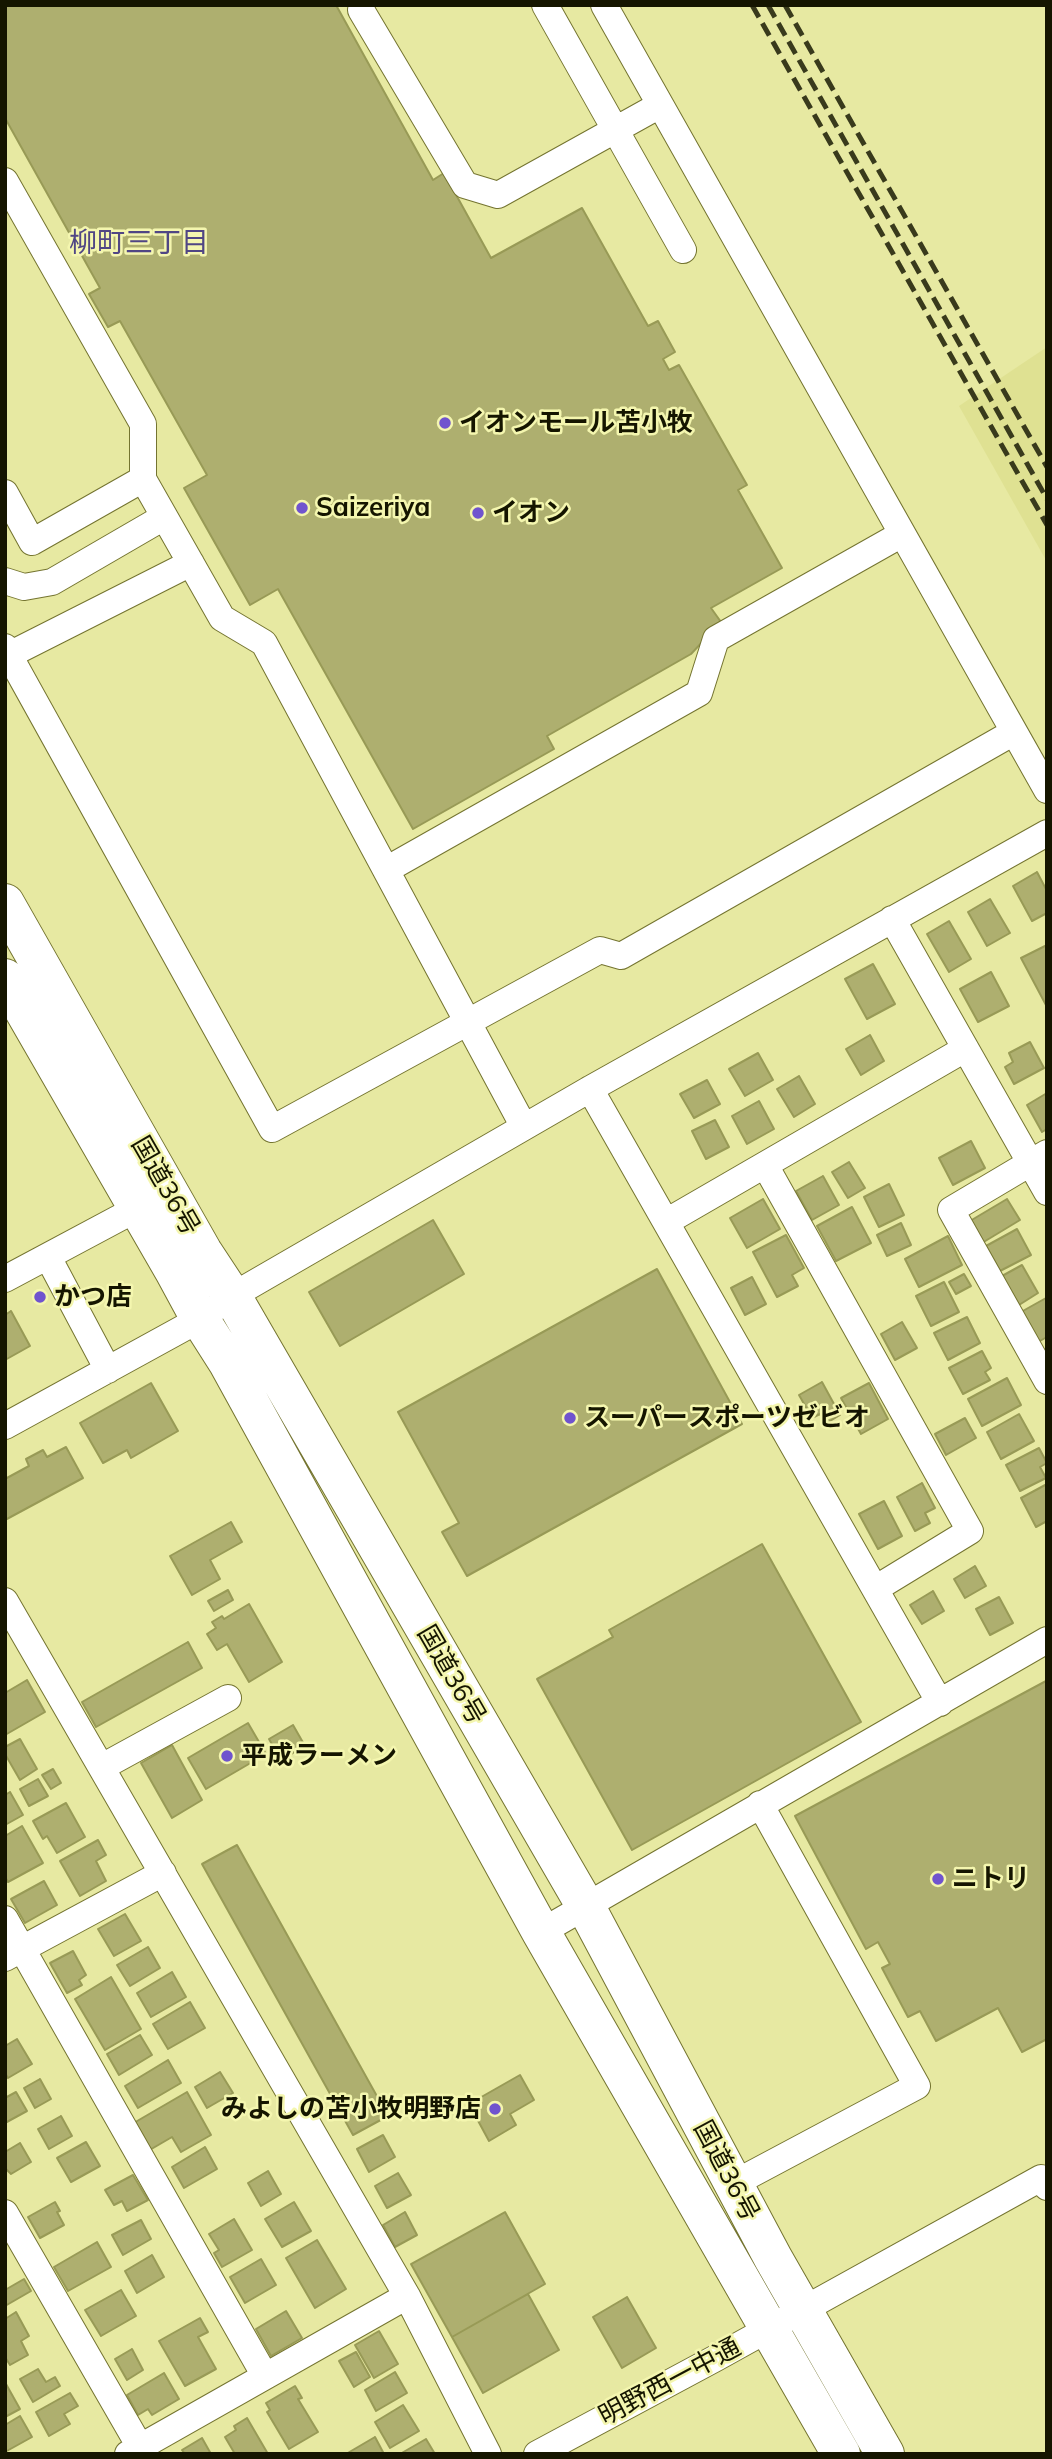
<!DOCTYPE html>
<html>
<head>
<meta charset="utf-8">
<style>
	body { margin:0 }
	#map { position:relative; width:1052px; height:2459px; overflow:hidden; background:#e7e9a2; font-family:Mulish,sans-serif }
	canvas { display:block }
	.frame { position:absolute; inset:0; border:7px solid #151500; pointer-events:none }
</style>
</head>
<body>
<div id="map">
<canvas width="1052" height="2459"></canvas>
<div class="frame"></div>
</div>
<script>
const g = document.querySelector('canvas').getContext('2d');
g.lineJoin = 'round';
function fillPath(path, color) {
  g.fillStyle = color;
  g.fill(path, 'evenodd');
}
function poly(rows) {
  const path = new Path2D();
  for (const r of rows) {
    path.moveTo(r[0], r[1]);
    for (let i = 2; i < r.length; i += 2) path.lineTo(r[i], r[i + 1]);
  }
  return path;
}
function strokePath(path, color, width, dash) {
  g.strokeStyle = color;
  g.lineWidth = width;
  g.lineCap = dash ? 'butt' : 'round';
  g.setLineDash(dash || []);
  g.stroke(path);
}
function label(font, color, halo, rows, align = 'center') {
  g.font = font + ' Mulish,"Noto Sans JP",sans-serif';
  g.lineWidth = 5;
  g.setLineDash([]);
  g.textBaseline = 'middle';
  g.strokeStyle = halo;
  g.fillStyle = color;
  for (const [text, x, y, turn = 0] of rows) {
    g.save();
    g.translate(x, y);
    g.rotate((+turn || 0) * Math.PI / 180);
    g.textAlign = isNaN(turn) ? turn : align;
    if (halo) g.strokeText(text, 0, 0);
    g.fillText(text, 0, 0);
    g.restore();
  }
}
fillPath(poly([
	[1047,347,1047,562,959,406]
]), '#dfe192');
const building = poly([
	[5,5,336,5,433,180,444,173,491,258,582,208,648,326,658,321,675,352,663,359,669,370,679,365,747,485,738,490,782,568,711,608,721,622,691,654,547,736,554,749,413,829,278,589,250,605,184,488,207,475,120,321,108,327,89,294,100,288,5,118,5,5],
	[1037,872,1047,891,1047,913,1032,921,1013,886,1037,872],
	[990,899,1010,933,987,946,968,912,990,899],
	[949,921,971,959,949,972,927,934,949,921],
	[1047,945,1047,1007,1021,958,1047,945],
	[873,964,895,1004,867,1019,845,979,873,964],
	[991,972,1009,1006,978,1022,960,989,991,972],
	[870,1035,884,1061,861,1075,846,1049,870,1035],
	[1030,1042,1044,1068,1014,1084,1005,1067,1013,1062,1009,1053,1030,1042],
	[758,1053,773,1080,745,1096,729,1069,758,1053],
	[799,1076,815,1104,794,1117,777,1089,799,1076],
	[707,1080,720,1104,694,1118,680,1094,707,1080],
	[1047,1093,1047,1129,1042,1132,1027,1105,1047,1093],
	[759,1101,774,1129,747,1144,732,1116,759,1101],
	[715,1120,729,1147,706,1159,692,1131,715,1120],
	[971,1141,985,1168,953,1185,939,1158,971,1141],
	[849,1162,865,1188,848,1198,832,1172,849,1162],
	[823,1176,839,1205,812,1220,796,1191,823,1176],
	[889,1184,904,1215,879,1227,864,1197,889,1184],
	[763,1199,780,1229,747,1248,730,1218,763,1199],
	[1007,1199,1020,1220,982,1243,970,1221,1007,1199],
	[852,1207,871,1243,836,1261,817,1226,852,1207],
	[433,1220,464,1274,340,1346,309,1292,433,1220],
	[901,1223,911,1245,887,1256,877,1235,901,1223],
	[1017,1229,1031,1255,1000,1271,986,1246,1017,1229],
	[786,1235,804,1268,792,1275,798,1286,777,1297,753,1252,786,1235],
	[948,1236,962,1265,919,1287,905,1259,948,1236],
	[1022,1265,1038,1293,1019,1305,1002,1276,1022,1265],
	[657,1269,742,1424,467,1576,442,1532,459,1523,398,1412,657,1269],
	[964,1274,971,1286,956,1294,949,1282,964,1274],
	[752,1277,766,1304,745,1315,731,1288,752,1277],
	[944,1282,959,1312,931,1326,916,1296,944,1282],
	[1046,1298,1047,1337,1038,1342,1021,1312,1046,1298],
	[11,1311,30,1346,5,1360,5,1315,11,1311],
	[967,1317,980,1343,948,1360,934,1333,967,1317],
	[902,1322,917,1348,895,1360,881,1334,902,1322],
	[982,1351,991,1368,985,1372,990,1380,963,1394,949,1368,982,1351],
	[1007,1378,1021,1405,982,1426,968,1399,1007,1378],
	[822,1382,840,1415,825,1424,820,1414,812,1418,799,1395,822,1382],
	[151,1383,178,1431,131,1458,127,1450,103,1463,80,1423,151,1383],
	[869,1383,888,1419,861,1434,841,1398,869,1383],
	[1019,1414,1034,1441,1001,1459,987,1432,1019,1414],
	[965,1418,976,1438,946,1455,935,1434,965,1418],
	[66,1447,83,1478,5,1520,5,1479,29,1466,26,1459,43,1450,47,1457,66,1447],
	[1039,1448,1047,1463,1040,1467,1046,1478,1020,1491,1006,1465,1039,1448],
	[922,1483,935,1508,925,1513,930,1523,915,1531,897,1497,922,1483],
	[1047,1484,1047,1521,1036,1527,1021,1498,1047,1484],
	[884,1501,902,1536,878,1549,859,1514,884,1501],
	[231,1522,242,1542,210,1560,220,1579,192,1595,170,1556,231,1522],
	[762,1544,861,1722,632,1850,537,1679,613,1637,609,1630,762,1544],
	[975,1566,986,1586,965,1598,954,1579,975,1566],
	[228,1590,233,1600,214,1611,208,1601,228,1590],
	[933,1591,944,1611,922,1624,910,1605,933,1591],
	[999,1597,1013,1623,990,1635,976,1609,999,1597],
	[249,1604,282,1662,249,1682,227,1644,217,1650,207,1634,216,1628,212,1622,222,1616,224,1619,249,1604],
	[188,1642,202,1668,96,1727,82,1702,188,1642],
	[27,1680,45,1712,5,1735,5,1693,27,1680],
	[1046,1681,1047,2039,1022,2052,998,2008,936,2041,920,2011,908,2017,882,1968,890,1964,878,1942,866,1949,795,1816,1046,1681],
	[248,1723,266,1754,206,1789,188,1758,248,1723],
	[293,1725,305,1746,281,1760,269,1739,293,1725],
	[20,1739,37,1769,20,1780,5,1754,5,1747,20,1739],
	[172,1745,202,1800,172,1818,141,1763,172,1745],
	[53,1769,61,1783,51,1789,42,1775,53,1769],
	[38,1779,48,1796,29,1806,20,1789,38,1779],
	[10,1792,23,1815,5,1825,5,1795,10,1792],
	[66,1803,85,1837,57,1853,47,1836,43,1839,33,1821,66,1803],
	[22,1826,43,1863,8,1882,5,1877,5,1836,22,1826],
	[98,1840,106,1855,96,1861,106,1881,80,1896,60,1861,98,1840],
	[237,1845,388,2116,353,2135,202,1864,237,1845],
	[44,1881,57,1905,25,1923,11,1899,44,1881],
	[125,1914,141,1941,114,1956,98,1929,125,1914],
	[148,1947,160,1968,130,1986,117,1965,148,1947],
	[73,1951,86,1975,79,1980,82,1985,67,1993,50,1963,73,1951],
	[172,1972,186,1997,151,2017,137,1993,172,1972],
	[111,1977,141,2029,105,2050,75,1999,111,1977],
	[190,2002,205,2028,168,2049,153,2024,190,2002],
	[140,2035,152,2055,119,2075,107,2054,140,2035],
	[17,2039,32,2064,8,2078,5,2073,5,2046,17,2039],
	[168,2060,181,2083,138,2108,125,2086,168,2060],
	[220,2072,233,2093,207,2108,195,2087,220,2072],
	[520,2075,534,2100,510,2114,516,2125,489,2141,469,2104,520,2075],
	[40,2079,51,2099,35,2108,24,2088,40,2079],
	[16,2092,27,2111,5,2123,5,2098,16,2092],
	[187,2092,211,2135,181,2152,172,2137,148,2151,132,2124,187,2092],
	[61,2116,72,2136,49,2149,38,2129,61,2116],
	[383,2135,395,2157,369,2172,357,2149,383,2135],
	[86,2142,100,2166,71,2182,57,2158,86,2142],
	[20,2143,31,2162,11,2174,5,2168,5,2152,20,2143],
	[205,2147,217,2169,184,2188,172,2167,205,2147],
	[268,2171,281,2194,261,2206,248,2183,268,2171],
	[398,2173,411,2195,387,2208,375,2186,398,2173],
	[133,2175,148,2200,127,2211,122,2201,114,2205,105,2190,133,2175],
	[55,2202,60,2211,57,2212,64,2225,40,2238,28,2217,55,2202],
	[294,2202,311,2231,282,2247,265,2219,294,2202],
	[405,2212,417,2235,395,2247,383,2225,405,2212],
	[505,2212,545,2284,452,2337,411,2264,505,2212],
	[234,2219,252,2250,222,2267,214,2253,219,2250,209,2234,234,2219],
	[141,2220,151,2239,123,2255,112,2235,141,2220],
	[317,2240,346,2289,315,2308,286,2258,317,2240],
	[97,2242,111,2267,68,2291,54,2267,97,2242],
	[152,2255,164,2277,137,2293,125,2271,152,2255],
	[261,2259,276,2285,245,2303,230,2277,261,2259],
	[24,2279,31,2291,5,2306,5,2290,24,2279],
	[121,2290,136,2316,101,2336,85,2310,121,2290],
	[528,2294,559,2350,483,2393,452,2337,528,2294],
	[627,2297,656,2348,622,2368,593,2317,627,2297],
	[286,2311,302,2338,271,2356,256,2329,286,2311],
	[16,2312,29,2336,21,2341,28,2355,10,2365,5,2357,5,2319,16,2312],
	[200,2318,208,2332,198,2337,216,2369,185,2386,159,2341,200,2318],
	[379,2331,398,2364,374,2378,355,2345,379,2331],
	[132,2349,143,2370,127,2380,115,2359,132,2349],
	[356,2352,370,2377,354,2387,339,2361,356,2352],
	[38,2369,46,2382,55,2377,60,2386,33,2402,20,2379,38,2369],
	[395,2372,407,2393,376,2411,365,2390,395,2372],
	[164,2373,179,2399,152,2415,148,2409,138,2415,127,2395,164,2373],
	[6,2384,20,2409,5,2417,5,2385,6,2384],
	[295,2386,302,2398,298,2399,318,2432,289,2449,267,2412,270,2410,266,2403,295,2386],
	[70,2393,78,2406,64,2414,70,2424,49,2436,36,2412,70,2393],
	[403,2405,419,2431,390,2448,375,2422,403,2405],
	[20,2416,32,2437,5,2452,5,2425,20,2416],
	[247,2418,268,2454,235,2454,225,2437,236,2430,234,2426,247,2418],
	[375,2437,384,2454,346,2454,375,2437],
	[202,2438,211,2454,185,2454,182,2450,202,2438],
	[426,2439,435,2454,400,2454,426,2439]
]);
fillPath(building, '#aeaf6f');
strokePath(building, '#989a56', 2);
const minor = poly([
	[362,5,361,10,465,185,498,195,660,105],
	[545,5,683,250],
	[604,5,1047,790],
	[5,181,143,424,143,479,222,618,264,643,524,1127],
	[5,493,32,542,143,479],
	[5,581,24,587,52,582,164,517],
	[5,647,9,655,191,563],
	[9,655,272,1129,600,950,621,956,1014,732],
	[386,870,699,693,716,639,902,534],
	[892,919,1047,1192],
	[590,1089,940,1703],
	[1047,1153,951,1210,1047,1381],
	[765,1165,970,1531,875,1589],
	[666,1222,965,1049],
	[48,1257,108,1370],
	[5,1279,138,1208],
	[5,1426,200,1319,232,1296,590,1089,1047,833],
	[5,1601,407,2296,488,2454],
	[102,1767,228,1698],
	[5,1919,265,2376],
	[541,1932,1047,1640],
	[5,1958,163,1873],
	[733,2184,917,2086,760,1804],
	[5,2213,140,2447],
	[128,2454,407,2296],
	[537,2454,716,2358,1041,2178,1047,2187]
]);
const highway = poly([
	[5,903,203,1252,232,1296,586,1907,773,2258,885,2454],
	[5,978,174,1271,200,1319,228,1363,541,1932,841,2454]
]);
strokePath(minor, '#747430', 28);
strokePath(highway, '#747430', 40);
strokePath(minor, '#fff', 26);
strokePath(highway, '#fff', 38);
strokePath(poly([
	[752,5,1047,525],
	[768,5,1047,499],
	[785,5,1047,467]
]), '#393a1c', 5, [14, 7]);
for (const [x, y, r, color] of [
	[445,423,7,"#7054ce"],
	[302,508,7,"#7054ce"],
	[478,513,7,"#7054ce"],
	[40,1297,7,"#7054ce"],
	[570,1418,7,"#7054ce"],
	[227,1756,7,"#7054ce"],
	[938,1879,7,"#7054ce"],
	[495,2109,7,"#7054ce"]
]) {
  const dot = new Path2D();
  dot.arc(x, y, r, 0, 2 * Math.PI);
  g.fillStyle = color;
  g.fill(dot);
  strokePath(dot, '#f4f6af', 2.5);
}
label('bold 26px', '#151500', '#f4f6af', [
	["イオンモール苫小牧",459,423],
	["Saizeriya",316,508],
	["イオン",492,513],
	["かつ店",54,1297],
	["スーパースポーツゼビオ",584,1418],
	["平成ラーメン",241,1756],
	["ニトリ",952,1879],
	["みよしの苫小牧明野店",481,2109,"right"]
], 'left');
label('26px', '#151500', '#f4f6af', [
	["国道36号",165,1186,60],
	["国道36号",451,1675,60],
	["国道36号",726,2171,62],
	["明野西一中通",670,2382,-28]
]);
label('28px', '#504684', '#f4f6af', [
	["柳町三丁目",139,244]
]);
</script>
</body>
</html>
